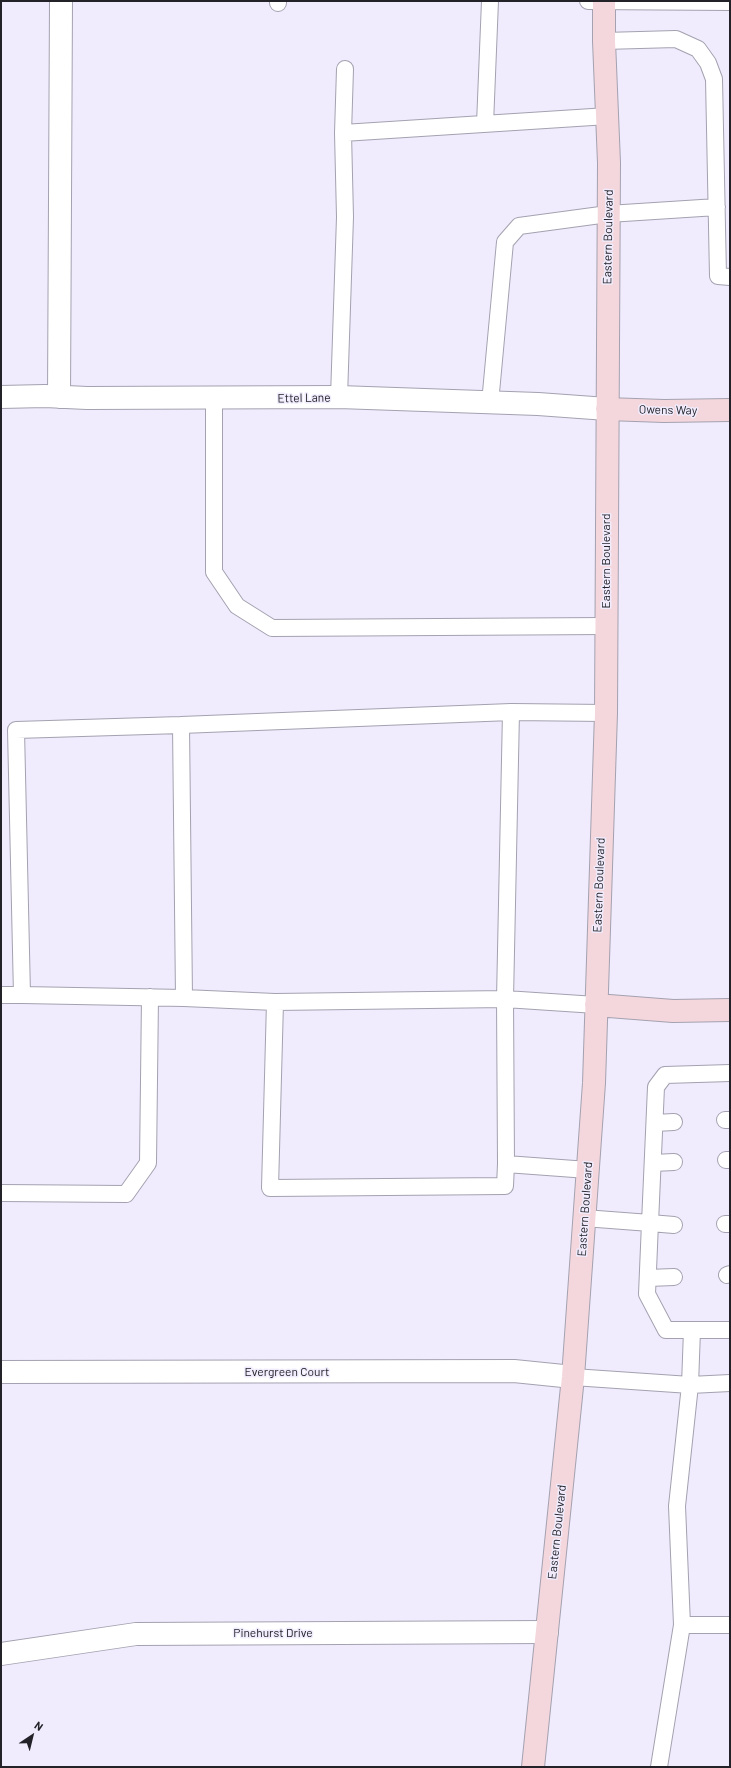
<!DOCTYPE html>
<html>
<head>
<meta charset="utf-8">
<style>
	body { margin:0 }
	#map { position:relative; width:731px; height:1768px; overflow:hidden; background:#f0ecfd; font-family:Barlow,sans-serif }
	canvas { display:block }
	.frame { position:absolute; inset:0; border:2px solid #232228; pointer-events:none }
	.north { position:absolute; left:12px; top:1716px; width:40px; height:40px; -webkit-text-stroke:3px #f0ecfd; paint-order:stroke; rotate:35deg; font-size:11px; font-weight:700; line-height:16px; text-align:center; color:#232228 }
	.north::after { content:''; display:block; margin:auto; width:14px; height:18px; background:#232228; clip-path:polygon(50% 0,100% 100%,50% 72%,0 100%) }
</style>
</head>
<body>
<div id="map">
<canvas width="731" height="1768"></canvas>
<div class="frame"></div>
<div class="north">N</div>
</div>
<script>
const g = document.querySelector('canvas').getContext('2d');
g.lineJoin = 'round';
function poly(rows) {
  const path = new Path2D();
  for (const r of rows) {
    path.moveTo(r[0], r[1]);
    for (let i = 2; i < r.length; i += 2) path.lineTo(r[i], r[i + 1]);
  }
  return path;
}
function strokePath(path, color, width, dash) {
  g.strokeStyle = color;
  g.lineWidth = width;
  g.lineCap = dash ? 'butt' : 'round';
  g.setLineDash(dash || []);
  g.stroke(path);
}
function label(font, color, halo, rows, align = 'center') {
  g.font = font + ' Barlow,sans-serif';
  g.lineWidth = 3;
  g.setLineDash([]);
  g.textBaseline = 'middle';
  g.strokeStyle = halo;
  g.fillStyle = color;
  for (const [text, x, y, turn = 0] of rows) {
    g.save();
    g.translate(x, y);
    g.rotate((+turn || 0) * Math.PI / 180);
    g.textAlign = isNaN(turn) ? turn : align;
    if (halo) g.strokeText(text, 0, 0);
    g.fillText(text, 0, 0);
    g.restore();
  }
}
const lane = poly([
	[278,1,278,3],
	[588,1,730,2],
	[604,41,676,39,698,49,708,63,714,79,718,276,730,277],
	[485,124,490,1],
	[343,133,345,69],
	[339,397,345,217,343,133,608,116],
	[214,398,214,572,237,606,272,628,606,626],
	[490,403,505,242,519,226,608,214,717,207],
	[511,712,606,713],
	[181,725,16,730,22,995,184,998],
	[1,995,22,995],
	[275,1002,184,998,181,725,511,712,505,999,596,1005],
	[725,1120,730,1120],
	[655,1123,674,1122],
	[726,1160,730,1160],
	[653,1163,674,1162],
	[506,1164,505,1186,270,1188,275,1002,505,999,506,1164,588,1170],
	[1,1193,126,1194,148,1163,150,997],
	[584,1218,650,1223,656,1087,665,1075,730,1073],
	[725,1224,730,1224],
	[674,1225,650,1223,647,1294,666,1330,692,1330,690,1385,730,1383],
	[727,1275,730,1274],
	[648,1278,674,1277],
	[692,1330,730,1330],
	[573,1377,690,1385,677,1506,682,1625],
	[659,1767,682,1625,730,1625]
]);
const street = poly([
	[1,397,45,396,87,398,339,397,538,404,607,409],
	[59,397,61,1],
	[1,1372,514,1371,573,1377],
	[1,1654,136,1634,547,1632]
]);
const secondary = poly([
	[607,409,664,411,730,410],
	[596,1005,673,1011,730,1010],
	[533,1767,573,1377,594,1083,606,713,609,163,604,41,604,1]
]);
strokePath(lane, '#a4a1b0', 18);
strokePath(street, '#a4a1b0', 24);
strokePath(secondary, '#a4a1b0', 24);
strokePath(lane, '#fff', 16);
strokePath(street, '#fff', 22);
strokePath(secondary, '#f4d7dc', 22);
label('12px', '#232228', '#f0ecfd', [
	["Eastern Boulevard",608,237,-89],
	["Ettel Lane",304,398,-1],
	["Owens Way",668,410,1],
	["Eastern Boulevard",606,561,-90],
	["Eastern Boulevard",599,885,-88],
	["Eastern Boulevard",585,1209,-86],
	["Evergreen Court",287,1372],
	["Eastern Boulevard",557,1532,-84],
	["Pinehurst Drive",273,1633]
]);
</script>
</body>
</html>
